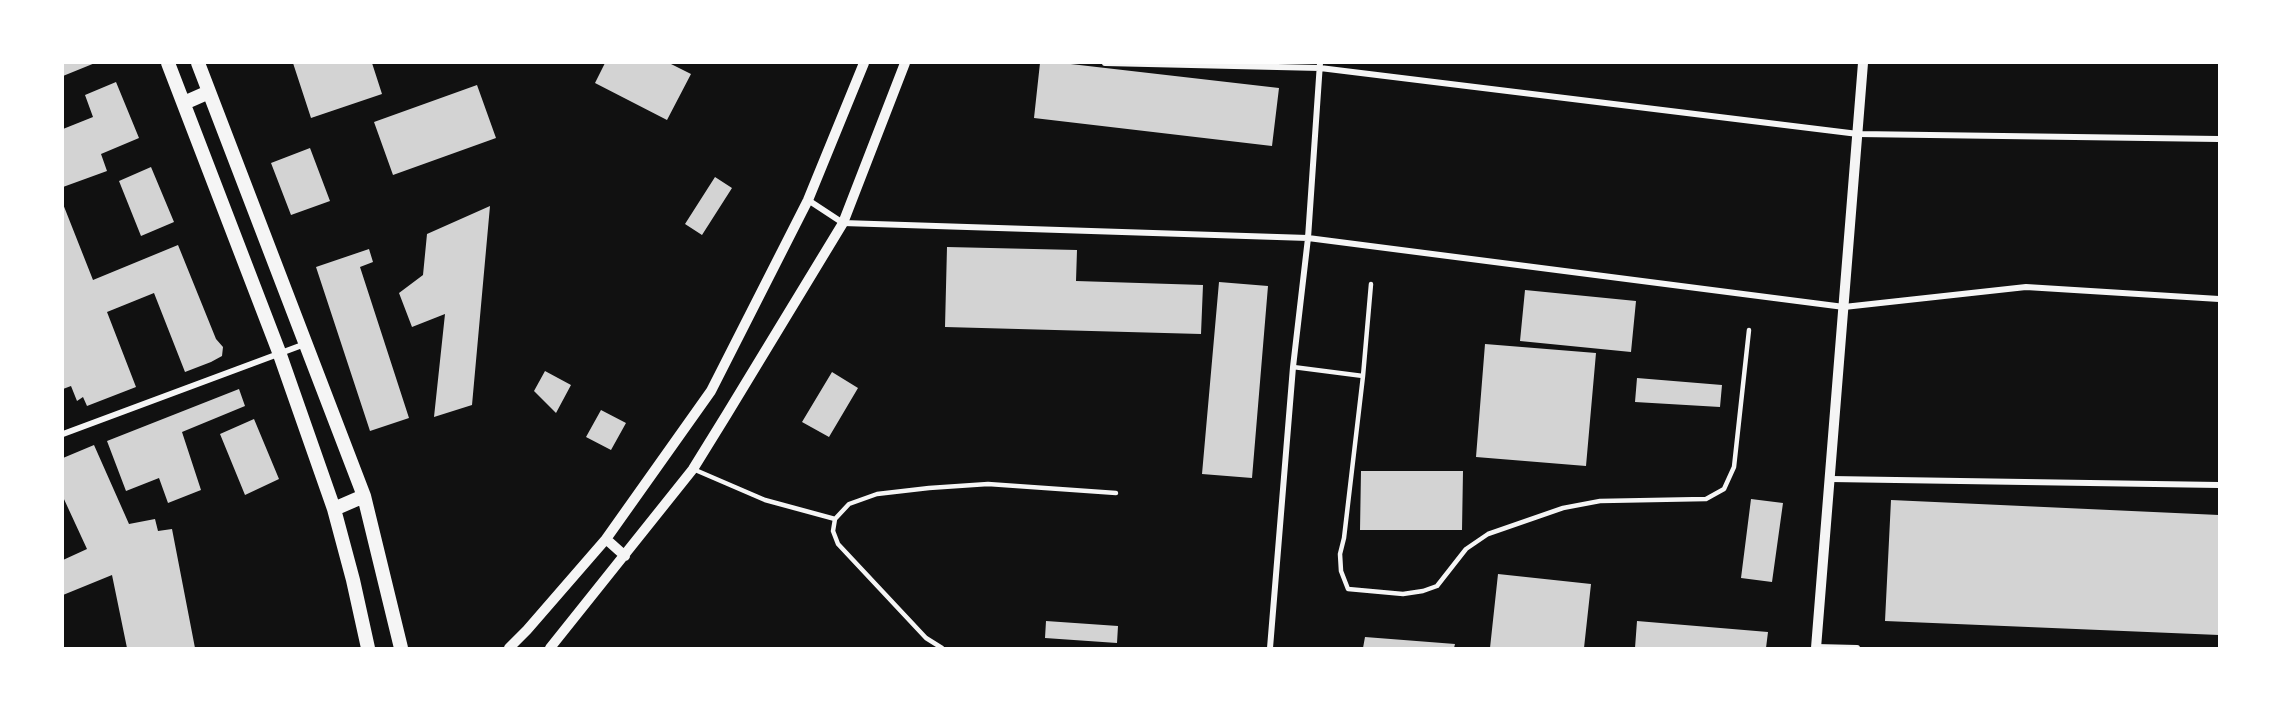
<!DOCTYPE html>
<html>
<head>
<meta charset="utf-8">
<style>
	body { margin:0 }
	#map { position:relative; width:2282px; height:711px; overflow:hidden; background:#111; font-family:"Titillium Web",sans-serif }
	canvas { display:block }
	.frame { position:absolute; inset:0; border:64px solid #fff; pointer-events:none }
</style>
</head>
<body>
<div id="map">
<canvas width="2282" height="711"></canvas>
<div class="frame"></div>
</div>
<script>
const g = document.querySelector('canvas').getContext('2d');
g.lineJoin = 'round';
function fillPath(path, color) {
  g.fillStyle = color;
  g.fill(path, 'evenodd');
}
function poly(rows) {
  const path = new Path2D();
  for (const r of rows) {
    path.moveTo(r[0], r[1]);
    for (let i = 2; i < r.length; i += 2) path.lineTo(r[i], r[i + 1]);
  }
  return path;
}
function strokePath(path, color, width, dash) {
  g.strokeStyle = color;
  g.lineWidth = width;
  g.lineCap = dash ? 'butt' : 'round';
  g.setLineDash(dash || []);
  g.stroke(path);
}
fillPath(poly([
	[63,63,95,63,63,76],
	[293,63,372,63,382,94,311,118],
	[605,63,669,63,691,74,667,120,595,83],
	[1040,63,1062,63,1279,88,1272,146,1034,118],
	[116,82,139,138,101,154,107,171,63,187,63,129,93,117,85,95],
	[477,85,496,138,393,175,374,122],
	[310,148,330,201,291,215,271,163],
	[151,167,174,222,141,236,119,181],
	[715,177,732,188,702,235,685,224],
	[63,204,93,280,178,245,216,339,223,347,222,356,211,362,185,372,154,293,107,312,136,387,87,406,83,397,77,401,71,386,63,389],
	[490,206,472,405,434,417,445,314,412,327,399,293,423,275,427,234],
	[947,247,1077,250,1076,281,1203,285,1201,334,945,327],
	[369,249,373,262,360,267,409,418,370,431,316,267],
	[1219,282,1268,286,1252,478,1202,474],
	[1525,290,1636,301,1631,352,1520,341],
	[1485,344,1596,353,1586,466,1476,457],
	[545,371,571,385,556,413,534,391],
	[832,372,858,388,829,437,802,422],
	[1637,378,1722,385,1720,407,1635,402],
	[239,389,245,406,182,432,201,490,168,503,159,478,126,491,107,441],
	[601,410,626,423,611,450,586,437],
	[254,419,279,479,245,495,220,434],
	[94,445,129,524,155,519,158,531,172,529,195,648,127,648,112,575,63,595,63,560,87,549,63,497,63,458],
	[1361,471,1463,471,1462,530,1360,530],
	[1751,499,1783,503,1772,582,1741,578],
	[1891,500,2219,515,2219,635,1885,621],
	[1498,574,1591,584,1584,648,1490,648],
	[1046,621,1118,626,1117,643,1045,638],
	[1637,621,1768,632,1766,648,1635,648],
	[1365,637,1455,644,1454,648,1363,648]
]), '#d3d3d3');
strokePath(poly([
	[1371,284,1363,376,1344,538,1340,554,1341,571,1348,589,1403,594,1423,591,1437,586,1466,549,1488,534,1563,508,1600,501,1706,499,1724,489,1734,467,1749,330],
	[1293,367,1363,376],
	[693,469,765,500,835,519,833,531,838,544,926,638,942,648],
	[835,519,849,504,877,494,929,488,988,484,1116,493]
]), '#f5f5f5', 4.5);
strokePath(poly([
	[1105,63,1320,68,1858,134,2219,139],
	[808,200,843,223,1308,238,1844,307,2026,287,2219,299],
	[63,434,305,344],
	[1831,479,2219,485],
	[1816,647,1857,648],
	[1270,648,1293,367,1308,238,1320,63]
]), '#f5f5f5', 6);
strokePath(poly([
	[606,539,625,556],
	[509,648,527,630,606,539,711,391,808,200,864,63],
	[550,648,693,469,727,414,843,223,905,63],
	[1816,648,1863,63]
]), '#f5f5f5', 10);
strokePath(poly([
	[168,63,279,352,334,509,353,580,368,648],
	[198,63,364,496,401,648],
	[184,103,209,92],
	[334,509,364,496]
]), '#f5f5f5', 14);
</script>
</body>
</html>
